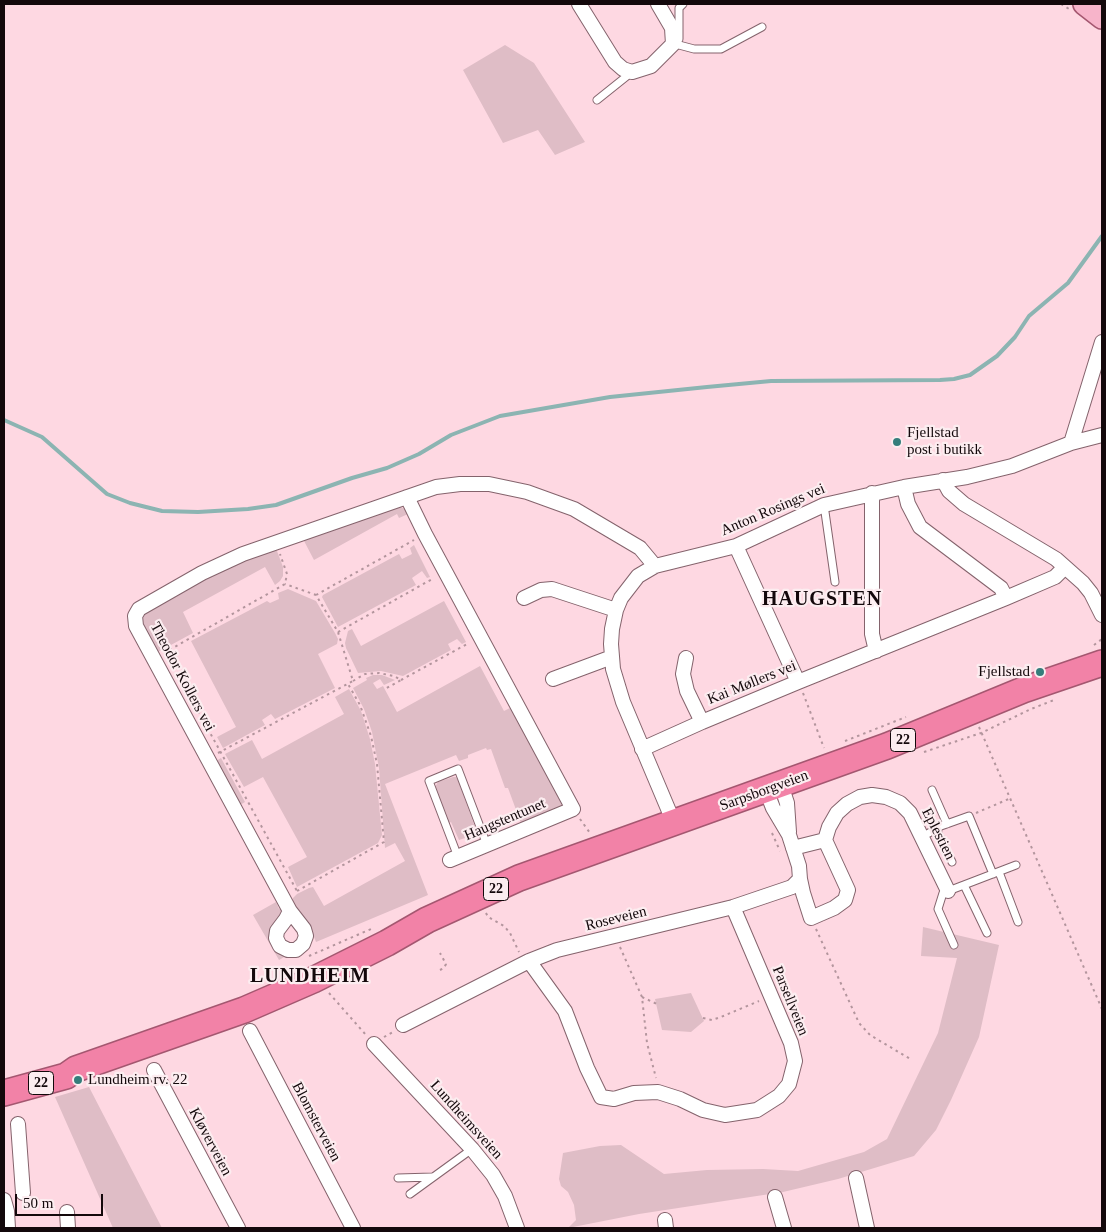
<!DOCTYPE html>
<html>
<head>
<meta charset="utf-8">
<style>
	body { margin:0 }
	#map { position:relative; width:1106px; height:1232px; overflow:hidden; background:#fed8e2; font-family:"Times New Roman",serif }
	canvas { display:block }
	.frame { position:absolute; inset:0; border:5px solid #13080b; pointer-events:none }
	.scale { position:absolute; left:15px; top:1194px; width:88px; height:22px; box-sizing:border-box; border:2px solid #13080b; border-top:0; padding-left:6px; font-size:15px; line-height:18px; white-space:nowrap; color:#13080b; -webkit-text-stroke:4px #fcedf0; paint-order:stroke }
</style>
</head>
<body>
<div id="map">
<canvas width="1106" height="1232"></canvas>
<div class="frame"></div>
<div class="scale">50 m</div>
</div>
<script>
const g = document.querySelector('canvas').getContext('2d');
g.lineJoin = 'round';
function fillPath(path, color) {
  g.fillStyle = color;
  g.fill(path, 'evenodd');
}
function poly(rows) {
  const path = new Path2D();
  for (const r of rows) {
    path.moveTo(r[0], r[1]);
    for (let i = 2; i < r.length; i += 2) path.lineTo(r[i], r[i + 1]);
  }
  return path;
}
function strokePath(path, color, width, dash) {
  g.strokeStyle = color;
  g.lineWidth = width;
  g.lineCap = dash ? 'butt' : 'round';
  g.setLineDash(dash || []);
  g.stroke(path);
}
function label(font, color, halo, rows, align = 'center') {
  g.font = font + ' "Times New Roman",serif';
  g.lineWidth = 4.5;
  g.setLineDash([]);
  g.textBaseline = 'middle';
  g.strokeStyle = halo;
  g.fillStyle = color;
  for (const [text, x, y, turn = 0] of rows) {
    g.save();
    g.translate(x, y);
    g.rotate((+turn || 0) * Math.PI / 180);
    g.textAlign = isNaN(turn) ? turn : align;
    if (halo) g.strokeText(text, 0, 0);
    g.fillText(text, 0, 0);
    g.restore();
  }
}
fillPath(poly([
	[505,45,534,63,585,142,555,155,538,130,503,143,463,70],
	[398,506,405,509,408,514,399,518,397,514,314,560,303,539],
	[414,545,430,577,427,578,422,571,412,578,416,585,338,627,322,597,323,595,399,554,402,559,412,554,410,548],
	[275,550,277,551,283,567,283,576,280,581,275,585,265,567,183,612,193,633,158,652,142,624,144,613,213,574,235,564],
	[288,589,316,601,335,633,338,639,337,644,318,654,335,688,275,719,271,714,262,720,265,725,223,748,217,737,236,727,191,641,267,601,270,603,279,599,278,593],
	[444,601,466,642,462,644,457,639,448,644,451,650,403,676,381,671,358,673,346,648,345,643,348,631,352,629,361,646],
	[480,666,504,711,512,707,565,804,562,809,522,826,508,788,505,788,491,749,487,750,486,748,468,755,468,758,459,761,456,755,385,784,428,895,316,942,310,926,293,904,293,898,297,894,309,888,313,887,324,906,405,861,395,843,385,848,379,768,372,732,364,709,353,688,367,680,366,678,373,675,382,675,395,680,384,685,380,679,373,683,377,689,383,686,397,712],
	[349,689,361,711,370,739,375,764,382,835,378,843,297,887,288,867,307,857,263,777,244,787,225,754,252,740,262,759,344,714,335,697],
	[221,758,245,802,240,805,216,761],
	[453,777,456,777,458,780,476,830,467,834,468,837,459,840,451,822,449,823,435,787,438,782],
	[276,902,279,909,282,907,283,911,279,919,286,956,279,960,253,915],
	[923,927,999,945,979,1037,951,1100,936,1130,914,1156,838,1179,783,1192,639,1214,568,1228,576,1220,574,1205,568,1192,561,1186,559,1179,563,1153,600,1146,621,1145,664,1174,707,1170,763,1169,798,1171,864,1152,887,1139,938,1033,957,958,921,956],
	[691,993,704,1021,691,1032,662,1030,655,999],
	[89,1087,162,1228,113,1228,55,1097]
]), '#dfbdc6');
strokePath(poly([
	[4,420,42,437,107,494,130,503,162,511,198,512,248,509,276,505,352,478,387,468,419,454,451,435,500,416,610,397,707,387,771,381,940,380,954,379,970,375,997,356,1015,337,1029,316,1068,283,1102,236]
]), '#8cb4b2', 4);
const lane = poly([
	[679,39,679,8,683,4],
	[679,45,694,49,721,49,762,27],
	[597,100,632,72],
	[824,505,835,582],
	[932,790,947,824],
	[936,829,952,862],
	[922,837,941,826,969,816,993,874],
	[458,857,429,781,458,769,487,845],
	[999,872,1018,922],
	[964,885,987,933],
	[954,945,938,909,943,893,1016,865],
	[398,1178,432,1177],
	[410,1194,472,1149]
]);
const street = poly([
	[579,4,615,62,623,69,632,72,651,66,673,44,672,28,658,4],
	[1071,443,1102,342],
	[943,480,949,491,964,504,1056,559,1083,583,1091,593,1102,615],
	[904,487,908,504,920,527,1001,588,1006,598],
	[872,493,872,634,876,651],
	[407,497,425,534,573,809,450,860],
	[736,546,798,682],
	[524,598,541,590,552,589,616,610],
	[686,658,683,674,687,691,702,722],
	[553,679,612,657],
	[642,749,702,722,798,682,1006,598,1055,577,1065,567],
	[781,785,787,803,789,832],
	[674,823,623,702,613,669,611,644,612,629,616,610,621,598,638,576,655,566,736,546,824,505,904,487,967,477,1012,466,1071,443,1102,435],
	[793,848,825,840],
	[800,879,803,893,811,918,834,908,845,900,848,890,825,840,829,827,837,813,847,804,860,797,872,795,886,797,900,803,910,813,948,891],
	[290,911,304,929,306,936,303,944,296,950,288,950,280,946,276,938,277,931,286,919,290,911,136,626,135,616,139,609,202,573,243,554,436,487,460,484,489,484,527,492,574,509,640,548,655,566],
	[529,961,565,1011,587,1068,601,1097,614,1099,634,1093,658,1092,680,1099,703,1110,725,1115,757,1110,779,1096,789,1084,795,1061,791,1043,733,907],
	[403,1025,529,961,557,950,733,907,792,887,800,879,799,866,789,835,773,808,766,790],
	[250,1031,353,1228],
	[374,1044,472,1149,493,1175,505,1196,517,1228],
	[154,1070,238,1228],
	[18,1124,23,1193],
	[856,1178,867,1228],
	[775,1197,784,1228],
	[4,1200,7,1211,8,1228],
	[67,1212,68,1228],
	[665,1220,666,1228]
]);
const primary = poly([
	[1084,4,1102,18]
]);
const highway = poly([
	[4,1093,66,1076,76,1069,244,1010,313,980,387,943,427,920,519,878,887,746,1023,690,1102,663]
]);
strokePath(lane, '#84636c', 9);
strokePath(street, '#84636c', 16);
strokePath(primary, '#a45770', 24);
strokePath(highway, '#a45770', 28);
strokePath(poly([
	[1061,4,1069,9],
	[316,595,414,540],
	[338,632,434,578],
	[1094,645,1102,639],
	[164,653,285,584,287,574,280,554],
	[401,680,469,643],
	[353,681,365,674,379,673,394,676,401,680,385,689],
	[803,693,824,748],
	[192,700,297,891,295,892],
	[979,727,1102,1009],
	[845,741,906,717],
	[924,752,981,733,1031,709,1054,700],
	[218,753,353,681,338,632,316,595,285,584],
	[976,813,1011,798],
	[580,819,590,833],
	[772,833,780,851],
	[297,891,384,842,377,764,371,736,360,705,348,684],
	[486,913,488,917,504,926,510,933,519,952],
	[816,929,859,1023,870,1035,912,1060],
	[620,947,642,997,647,1043,656,1078],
	[309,956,371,929],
	[440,970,444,968,446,964,440,953],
	[329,993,366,1035],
	[642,997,657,1004],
	[703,1018,712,1020,721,1017,759,1001],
	[384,1037,393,1032]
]), '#b3959d', 2, [2.5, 4]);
strokePath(lane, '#fff', 7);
strokePath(street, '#fff', 14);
strokePath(primary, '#f7b4ca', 21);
strokePath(highway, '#f282a7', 25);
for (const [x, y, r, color] of [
	[897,442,5,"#357d7b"],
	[1040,672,5,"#357d7b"],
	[78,1080,5,"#357d7b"]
]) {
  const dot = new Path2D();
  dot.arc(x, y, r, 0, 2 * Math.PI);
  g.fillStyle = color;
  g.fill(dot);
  strokePath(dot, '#fcedf0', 2);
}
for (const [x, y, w] of [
	[903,740,25],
	[496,889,25],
	[41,1083,25]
]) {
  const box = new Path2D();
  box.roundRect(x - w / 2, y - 11.5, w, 23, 4);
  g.fillStyle = '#fcedf0';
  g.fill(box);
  strokePath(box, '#13080b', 1);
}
label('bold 14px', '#13080b', null, [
	["22",903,740],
	["22",496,889],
	["22",41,1083]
]);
label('15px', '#13080b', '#fcedf0', [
	["Fjellstad",907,433],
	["post i butikk",907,450],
	["Fjellstad",1030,672,"right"],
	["Lundheim rv. 22",88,1080]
], 'left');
label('15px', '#13080b', '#fcedf0', [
	["Anton Rosings vei",773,510,-23],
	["Theodor Kollers vei",182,677,62],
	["Kai Møllers vei",752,683,-22],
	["Sarpsborgveien",764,791,-20],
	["Haugstentunet",505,820,-23],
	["Eplestien",938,834,63],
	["Roseveien",616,919,-14],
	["Parsellveien",790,1001,68],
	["Lundheimsveien",466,1120,48],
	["Blomsterveien",316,1122,62],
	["Kløverveien",210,1142,62]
]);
g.letterSpacing = '1px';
label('bold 20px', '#13080b', '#fcedf0', [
	["HAUGSTEN",822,600],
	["LUNDHEIM",310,977]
]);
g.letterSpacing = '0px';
</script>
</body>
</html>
